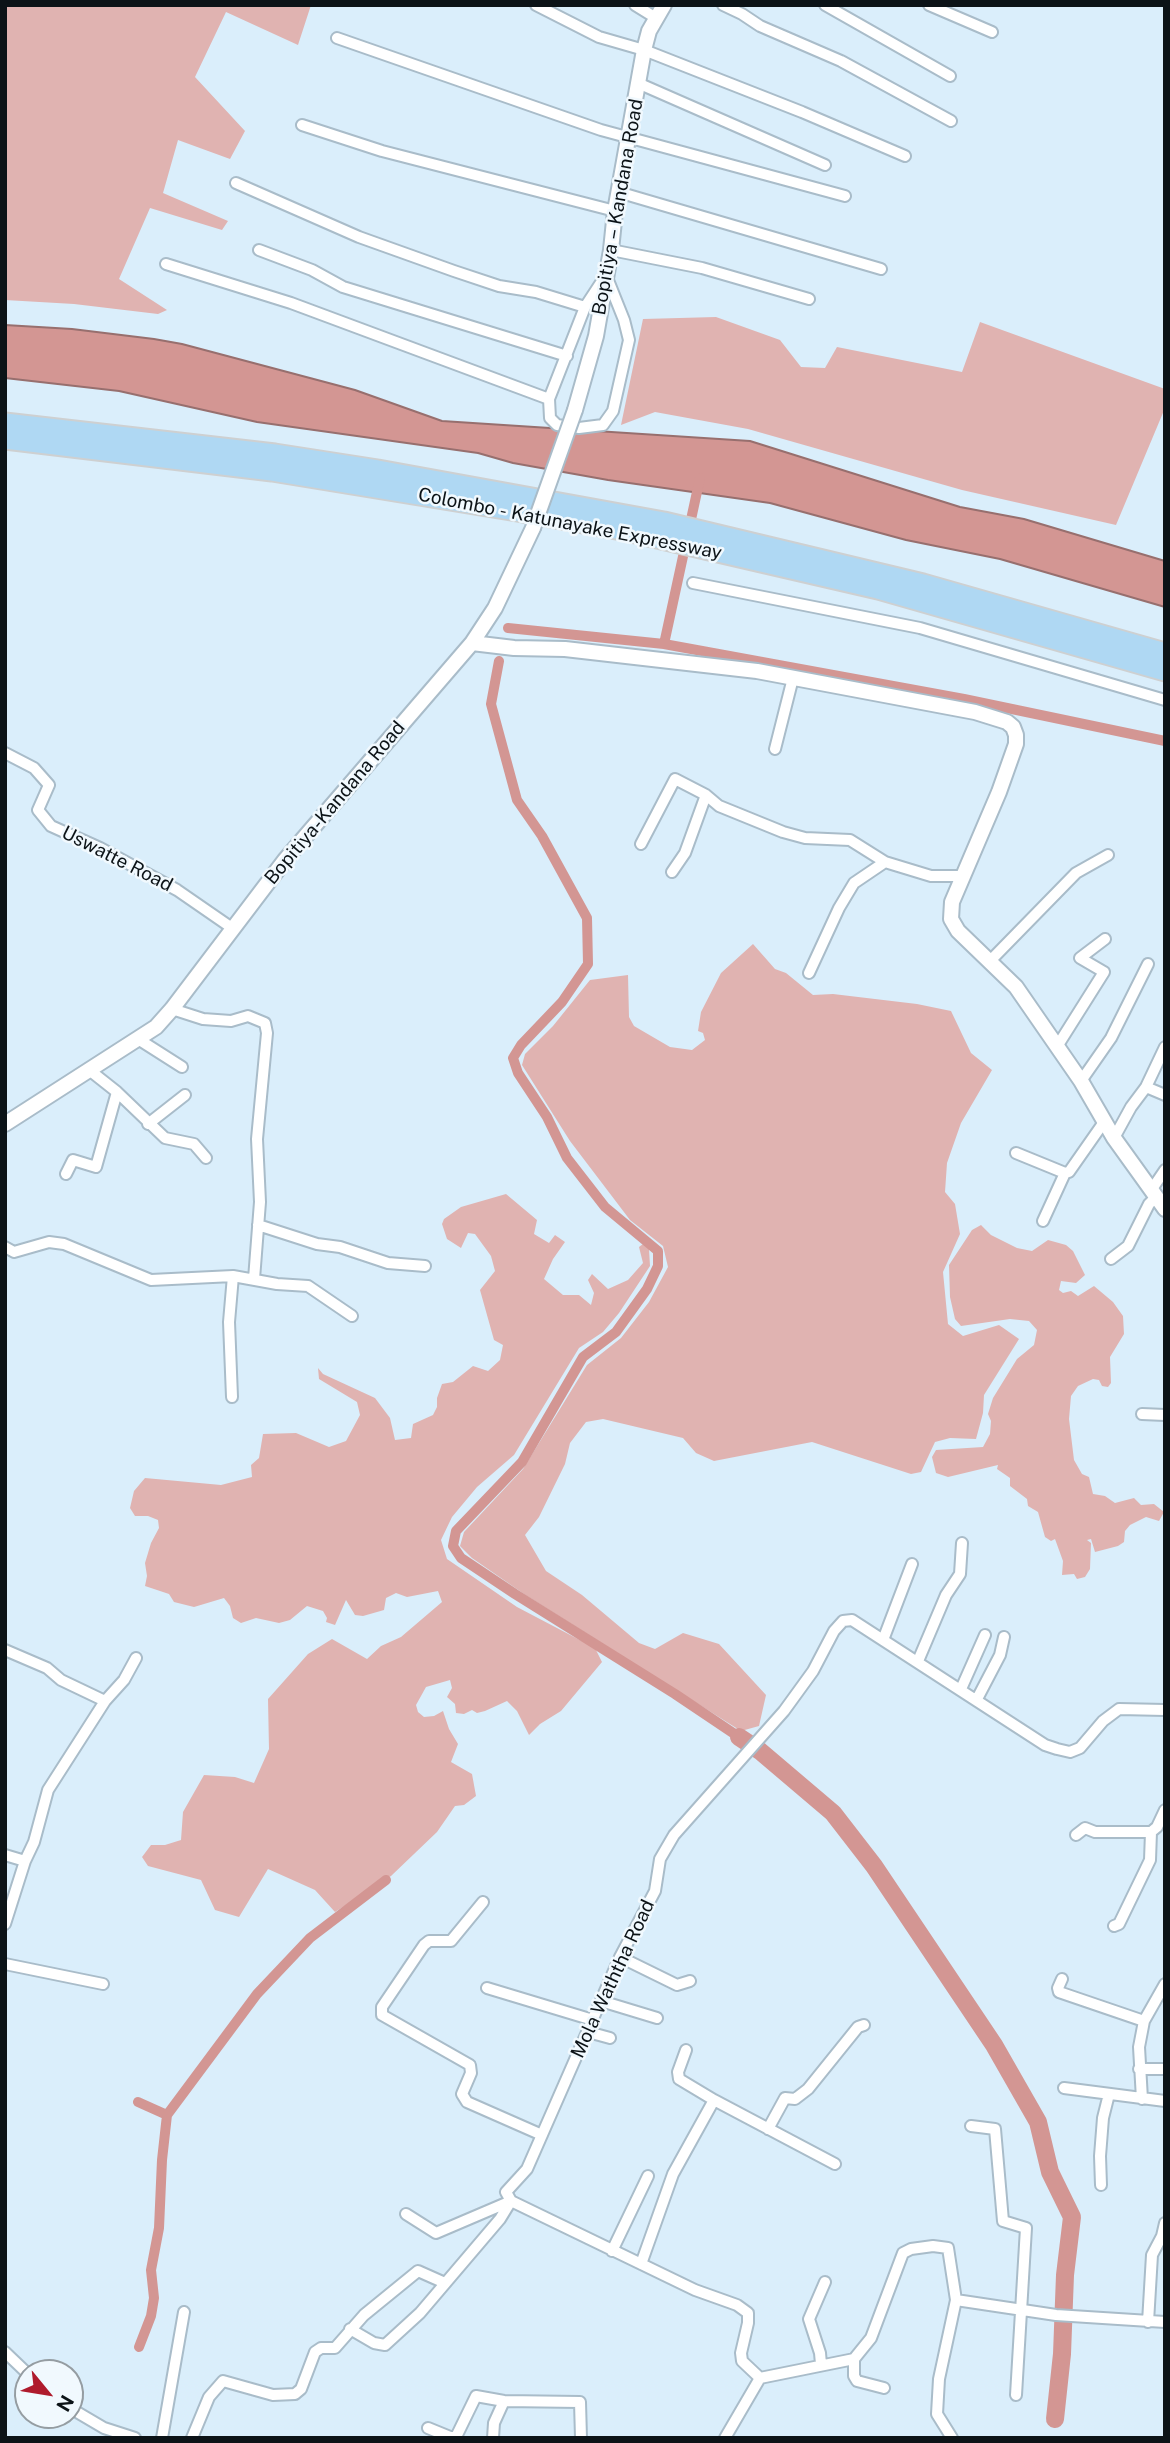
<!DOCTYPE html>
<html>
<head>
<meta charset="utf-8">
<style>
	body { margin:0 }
	#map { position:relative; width:1170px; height:2443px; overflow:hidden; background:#daeefb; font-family:"Public Sans",sans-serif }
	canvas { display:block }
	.frame { position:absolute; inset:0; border:7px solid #0c1317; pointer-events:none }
	.north { position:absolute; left:14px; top:2359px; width:70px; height:70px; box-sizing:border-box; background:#f1f9fe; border:2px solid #959da2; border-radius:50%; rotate:120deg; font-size:19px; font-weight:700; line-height:28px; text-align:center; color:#0c1317 }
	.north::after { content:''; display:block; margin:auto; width:24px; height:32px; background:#af1b2d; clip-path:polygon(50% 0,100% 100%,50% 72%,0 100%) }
</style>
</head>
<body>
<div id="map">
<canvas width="1170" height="2443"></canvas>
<div class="frame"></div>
<div class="north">N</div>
</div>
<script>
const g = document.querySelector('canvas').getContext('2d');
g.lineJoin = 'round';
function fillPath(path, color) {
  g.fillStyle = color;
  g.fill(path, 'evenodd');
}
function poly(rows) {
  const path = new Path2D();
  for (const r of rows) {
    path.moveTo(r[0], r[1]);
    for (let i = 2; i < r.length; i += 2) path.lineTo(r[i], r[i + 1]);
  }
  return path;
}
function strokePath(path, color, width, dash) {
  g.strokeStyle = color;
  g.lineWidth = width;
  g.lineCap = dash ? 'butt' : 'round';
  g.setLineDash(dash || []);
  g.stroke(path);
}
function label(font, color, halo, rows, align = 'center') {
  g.font = font + ' "Public Sans",sans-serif';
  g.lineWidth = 5;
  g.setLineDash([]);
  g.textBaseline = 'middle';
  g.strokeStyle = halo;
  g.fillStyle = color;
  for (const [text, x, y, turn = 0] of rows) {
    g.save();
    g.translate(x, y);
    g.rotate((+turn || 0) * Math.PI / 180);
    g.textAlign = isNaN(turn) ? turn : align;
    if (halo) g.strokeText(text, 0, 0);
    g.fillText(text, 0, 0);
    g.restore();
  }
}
fillPath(poly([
	[5,5,311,5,298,45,226,12,195,77,245,131,230,159,178,140,163,193,228,221,222,230,150,208,119,279,167,310,158,314,74,304,5,300],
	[716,317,780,340,801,367,825,368,837,347,962,372,980,322,1165,389,1165,408,1116,525,962,490,748,429,655,412,621,425,643,319],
	[753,944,775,969,786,973,813,995,833,994,917,1004,951,1011,971,1053,992,1070,961,1123,947,1163,945,1192,955,1204,960,1234,943,1272,948,1324,963,1336,999,1325,1019,1339,984,1395,983,1413,976,1439,950,1438,935,1442,921,1472,911,1474,812,1442,714,1461,696,1453,683,1438,603,1419,586,1422,570,1443,565,1464,539,1517,525,1535,546,1571,582,1595,639,1643,655,1649,683,1633,719,1644,766,1695,759,1726,741,1731,524,1594,472,1558,460,1546,464,1532,523,1469,587,1365,621,1338,649,1302,668,1267,663,1246,630,1220,570,1141,522,1065,525,1054,553,1026,590,980,628,975,629,1017,634,1026,670,1047,692,1050,705,1040,703,1033,698,1031,701,1012,721,973],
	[506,1194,537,1220,534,1234,549,1243,555,1235,565,1242,553,1259,544,1279,563,1295,579,1295,591,1305,594,1293,588,1280,592,1274,608,1289,628,1280,643,1263,639,1247,643,1244,649,1249,650,1266,619,1313,603,1332,579,1348,514,1455,477,1487,452,1517,441,1540,447,1559,517,1607,595,1648,602,1662,561,1711,540,1724,529,1735,517,1711,507,1701,485,1711,477,1713,472,1710,464,1714,456,1713,455,1704,447,1697,452,1688,450,1680,426,1687,416,1705,418,1712,424,1717,434,1716,443,1711,449,1729,458,1744,451,1762,472,1774,476,1796,464,1805,455,1806,437,1832,391,1876,335,1912,315,1890,268,1869,239,1917,215,1910,201,1880,148,1866,142,1857,151,1845,165,1845,181,1840,183,1812,204,1775,235,1777,254,1783,269,1749,268,1699,308,1654,332,1639,367,1659,381,1646,401,1637,442,1602,438,1591,407,1597,396,1593,386,1598,384,1610,363,1616,355,1615,346,1600,335,1625,326,1622,327,1618,323,1611,307,1606,290,1620,279,1623,256,1618,241,1623,233,1618,230,1606,224,1598,194,1607,174,1602,169,1594,145,1586,147,1576,145,1563,151,1543,159,1528,158,1520,148,1516,135,1516,130,1508,134,1491,145,1478,221,1485,252,1477,251,1465,259,1458,263,1434,296,1433,329,1447,346,1441,360,1415,357,1402,319,1379,318,1368,323,1374,375,1398,390,1418,395,1440,411,1438,413,1424,433,1415,437,1407,437,1398,442,1384,453,1382,473,1366,488,1371,500,1360,503,1345,494,1340,480,1290,495,1271,491,1256,475,1234,468,1233,461,1248,447,1239,442,1224,444,1219,461,1207],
	[981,1225,991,1235,1017,1248,1032,1251,1048,1240,1066,1245,1073,1251,1085,1275,1076,1283,1061,1281,1059,1290,1063,1293,1071,1291,1078,1296,1094,1286,1113,1302,1123,1316,1124,1334,1110,1357,1111,1383,1108,1387,1102,1386,1099,1380,1093,1379,1078,1386,1071,1396,1069,1419,1074,1460,1082,1474,1089,1477,1093,1494,1105,1496,1115,1503,1134,1498,1141,1505,1154,1504,1164,1512,1159,1521,1146,1517,1130,1525,1125,1531,1124,1542,1118,1546,1095,1552,1091,1539,1087,1540,1091,1543,1090,1569,1085,1577,1077,1579,1074,1574,1062,1575,1063,1561,1055,1539,1051,1541,1045,1537,1038,1512,1028,1506,1027,1499,1010,1486,1010,1478,997,1469,998,1465,948,1477,936,1473,932,1457,936,1450,983,1447,990,1434,991,1421,988,1414,993,1398,1017,1359,1034,1345,1037,1330,1029,1321,1010,1319,961,1326,955,1319,950,1297,949,1265,972,1230]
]), '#e0b3b1');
const water = poly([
	[5,325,72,329,154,339,182,344,355,390,442,421,750,441,960,507,1024,519,1165,561,1165,607,1000,559,906,540,770,503,608,480,513,463,478,453,257,422,119,391,5,378,5,325]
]);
fillPath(water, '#d39693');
strokePath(water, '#976f6e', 2);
strokePath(poly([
	[508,628,664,644,964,699,1165,741],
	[664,644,700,478],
	[499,661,491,704,517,800,542,836,587,918,588,964,562,1002,521,1045,513,1058,518,1073,547,1117,567,1158,605,1207,658,1251,658,1266,647,1289,616,1332,583,1357,522,1462,456,1531,453,1546,461,1558,515,1594,675,1694,739,1737],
	[138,2102,167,2115,162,2160,159,2228,151,2270,154,2298,151,2316,139,2347],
	[167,2115,257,1994,310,1938,386,1880]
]), '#d39693', 10);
strokePath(poly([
	[739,1737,760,1751,833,1813,874,1866,994,2045,1038,2122,1050,2172,1072,2217,1065,2275,1062,2354,1055,2419]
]), '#d39693', 18);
const minor = poly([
	[536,5,599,37,644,50,802,112,905,156],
	[635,5,656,18],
	[723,5,742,14,760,26,841,61,951,121],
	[825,5,950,76],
	[929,5,992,32],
	[337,38,601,130,845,196],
	[640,84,825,165],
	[302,125,382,151,615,211],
	[236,183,359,237,454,271,499,286,536,292,585,307],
	[618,192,881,269],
	[259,250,312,270,343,287,567,356],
	[611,250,702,268,809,299],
	[166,264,291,303,549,399],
	[606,275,624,320,629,340,613,411,603,425,579,428,557,425,550,418,549,399,585,307,606,275],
	[693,583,920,628,1165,700],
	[775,749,793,678],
	[5,753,34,768,49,785,38,810,51,826,100,848,177,890,232,928],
	[641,844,675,779,706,795,719,806,783,832,805,838,850,840,885,862,931,876,962,876],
	[672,872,685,853,706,795],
	[990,961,1076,873,1108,855],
	[809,973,839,908,854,883,885,862],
	[172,1009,203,1019,231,1021,248,1016,265,1023,267,1033,257,1139,260,1202,254,1279],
	[138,1039,182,1067],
	[1058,1045,1104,972,1080,958,1105,939],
	[88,1069,117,1092,165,1138,194,1144,206,1158],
	[1081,1081,1111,1038,1148,964],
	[1146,1087,1165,1047],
	[148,1124,185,1095],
	[1114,1138,1131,1107,1146,1087,1165,1095],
	[1016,1153,1065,1173,1069,1172,1104,1122],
	[66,1174,73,1160,96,1167,117,1092],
	[1152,1189,1165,1170],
	[1043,1221,1065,1173],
	[258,1225,317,1244,340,1247,388,1263,425,1266],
	[5,1247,14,1252,49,1242,64,1244,151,1280,233,1276,277,1284,308,1286,352,1316],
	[1111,1259,1128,1246,1149,1204,1157,1196],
	[232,1397,229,1322,233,1276],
	[1142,1414,1165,1415],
	[883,1640,912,1564],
	[5,1650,47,1668,61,1680,105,1701],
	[918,1661,946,1595,960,1574,962,1543],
	[961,1689,985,1635],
	[977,1699,1000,1655,1004,1637],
	[1076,1835,1085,1828,1095,1832,1151,1832,1157,1827,1165,1810],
	[5,1855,25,1861],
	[483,1902,451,1941,429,1941,424,1945,382,2007,382,2015,470,2065,471,2073,462,2094,467,2102,542,2135],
	[5,1924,25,1861,34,1842,48,1790,105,1701,124,1680,136,1658],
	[1114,1926,1119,1924,1150,1860,1151,1832],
	[620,1957,677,1985,690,1981],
	[5,1964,103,1984],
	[1062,1979,1058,1988,1059,1992,1144,2021],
	[487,1988,593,2020],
	[601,2001,657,2018],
	[588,2032,610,2038],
	[686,2050,678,2072,679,2079,714,2100],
	[1139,2069,1165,2069],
	[1064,2088,1165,2101],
	[1142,2099,1139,2047,1144,2021,1165,1984],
	[971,2126,995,2129,1003,2221,1026,2228,1016,2395],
	[768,2129,785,2098,795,2099,808,2089,858,2027,864,2025],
	[1101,2185,1100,2156,1103,2118,1109,2094],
	[406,2214,436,2233,511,2201],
	[612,2251,648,2176],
	[641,2264,673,2174,714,2100,835,2164],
	[1148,2322,1152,2255,1162,2236,1165,2223],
	[350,2329,374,2343,385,2345,420,2313,500,2219,511,2201],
	[5,2352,28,2374],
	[854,2359,854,2376,857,2381,884,2388],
	[821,2364,820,2353,809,2319,825,2282],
	[760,2378,742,2361,741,2353,748,2323,748,2313,737,2305,695,2290,511,2201,506,2192,527,2169,620,1957,655,1891,660,1859,674,1835,784,1711,813,1671,834,1631,843,1621,852,1620,1045,1745,1057,1749,1070,1752,1080,1748,1103,1721,1119,1709,1165,1710],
	[70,2408,104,2428,135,2438],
	[428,2428,450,2437,456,2437,476,2396,504,2401,580,2402,581,2438],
	[162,2438,184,2312],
	[192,2438,209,2397,223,2381,273,2395,295,2394,301,2389,315,2352,321,2348,335,2348,364,2315,418,2271,445,2283],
	[493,2438,494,2423,504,2401],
	[725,2438,760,2378,854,2359,871,2338,903,2253,911,2249,933,2246,948,2248,956,2300,1056,2315,1165,2322],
	[952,2438,937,2414,939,2379,956,2300]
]);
const tertiary = poly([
	[575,410,596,336,611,250,615,211,644,50,649,31,664,5],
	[472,643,514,648,565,649,757,671,975,712,1007,722,1013,727,1016,735,1016,744,999,792,952,902,951,919,958,931,1016,987,1081,1081,1114,1138,1165,1209],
	[5,1124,156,1027,172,1009,285,860,472,643,495,608,533,528]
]);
const motorway = poly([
	[5,423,275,454,378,470,664,522,923,584,1165,653],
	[5,439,272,471,517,511,627,531,878,589,1165,671]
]);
strokePath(minor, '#a9bcc9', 14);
strokePath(tertiary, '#a9bcc9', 18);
strokePath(motorway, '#ced0d1', 23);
strokePath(minor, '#fff', 10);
strokePath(tertiary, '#fff', 14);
strokePath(motorway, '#afd8f3', 19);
const tertiaryBridge = poly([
	[533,528,575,410]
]);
strokePath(tertiaryBridge, '#a9bcc9', 18, []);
strokePath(tertiaryBridge, '#fff', 14);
label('19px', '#0c1317', '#f1f9fe', [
	["Bopitiya – Kandana Road",618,207,-80],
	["Colombo - Katunayake Expressway",570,524,11],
	["Bopitiya-Kandana Road",335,803,-50],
	["Uswatte Road",117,859,27],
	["Mola Waththa Road",613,1979,-65]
]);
</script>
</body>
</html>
